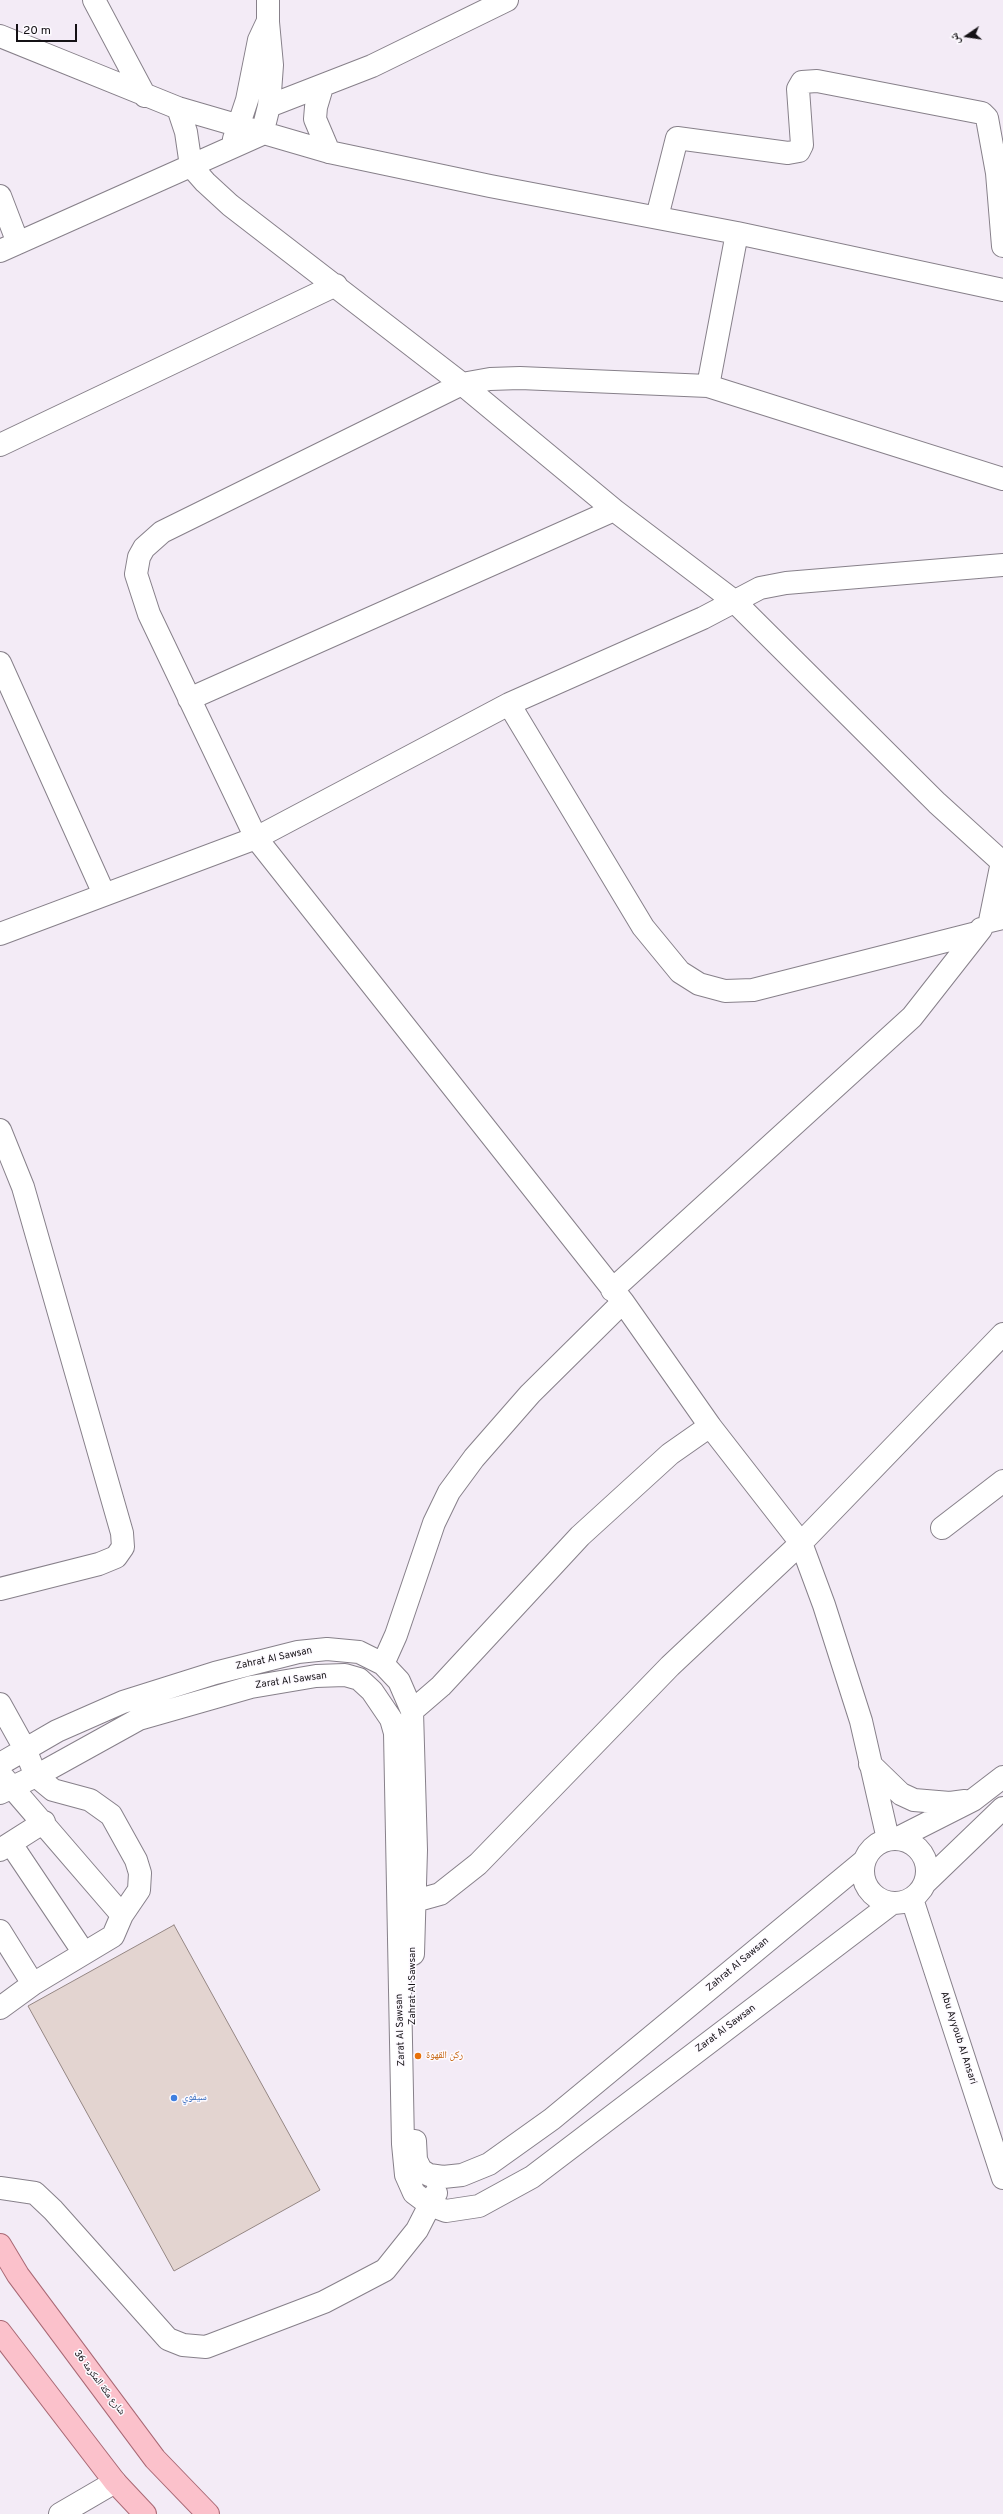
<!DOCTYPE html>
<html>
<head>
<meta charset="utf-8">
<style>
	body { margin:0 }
	#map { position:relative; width:1003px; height:2514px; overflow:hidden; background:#f3ebf6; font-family:Overpass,"Noto Naskh Arabic",sans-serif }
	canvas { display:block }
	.north { position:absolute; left:947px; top:16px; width:40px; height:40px; -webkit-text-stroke:3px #fdfaff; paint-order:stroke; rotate:257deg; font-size:11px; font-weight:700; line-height:16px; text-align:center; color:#141115 }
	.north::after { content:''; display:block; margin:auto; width:14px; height:18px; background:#141115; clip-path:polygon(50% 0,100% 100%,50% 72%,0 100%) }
	.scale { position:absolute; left:16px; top:24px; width:61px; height:18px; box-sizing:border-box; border:2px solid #141115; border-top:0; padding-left:5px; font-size:12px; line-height:14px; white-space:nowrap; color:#141115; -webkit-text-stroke:3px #fdfaff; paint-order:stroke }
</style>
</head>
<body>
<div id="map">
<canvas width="1003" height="2514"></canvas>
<div class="north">ش</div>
<div class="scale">20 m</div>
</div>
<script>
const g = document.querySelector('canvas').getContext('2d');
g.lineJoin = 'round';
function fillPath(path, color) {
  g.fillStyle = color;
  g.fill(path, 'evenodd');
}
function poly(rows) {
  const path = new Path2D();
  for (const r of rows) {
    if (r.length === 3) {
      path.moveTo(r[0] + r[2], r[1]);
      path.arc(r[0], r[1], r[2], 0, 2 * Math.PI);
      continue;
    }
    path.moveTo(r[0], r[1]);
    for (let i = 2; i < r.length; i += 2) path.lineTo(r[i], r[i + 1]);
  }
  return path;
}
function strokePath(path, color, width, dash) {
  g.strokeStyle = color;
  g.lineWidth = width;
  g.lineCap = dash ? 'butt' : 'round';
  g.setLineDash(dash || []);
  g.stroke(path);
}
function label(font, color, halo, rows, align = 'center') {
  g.font = font + ' Overpass,"Noto Naskh Arabic",sans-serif';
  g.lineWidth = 3;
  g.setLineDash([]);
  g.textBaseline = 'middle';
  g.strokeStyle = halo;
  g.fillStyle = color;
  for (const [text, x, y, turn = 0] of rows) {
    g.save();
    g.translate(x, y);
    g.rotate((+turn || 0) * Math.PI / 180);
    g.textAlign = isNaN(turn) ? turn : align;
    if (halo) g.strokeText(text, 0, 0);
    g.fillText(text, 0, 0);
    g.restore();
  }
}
const building = poly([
	[174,1925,320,2190,174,2271,28,2006,174,1925]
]);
fillPath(building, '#e3d4d0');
strokePath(building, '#948683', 1);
const minor = poly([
	[94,0,145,96],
	[0,36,178,108,329,152,490,186,737,233,1003,290],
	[322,87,316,107,315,119,329,152],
	[269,106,372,66,507,0],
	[178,108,186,132,191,166,205,182,230,205,462,384,614,510,734,601,937,803,1002,862,990,921,1003,918],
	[234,139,247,100,259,40,267,23],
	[0,196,18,243],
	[657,217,677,138,788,153,799,151,802,145,798,89,802,82,817,81,982,113,987,118,997,173,1003,246],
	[0,251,262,134,269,106,272,65,268,22,268,0],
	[708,386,737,233],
	[0,445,336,285],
	[0,663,104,894],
	[189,699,614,510],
	[509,704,643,927,680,972,699,984,725,991,753,990,977,933],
	[0,934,256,838,509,704,703,618,760,588,786,583,1003,565],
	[0,1130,23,1187,122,1533,123,1547,116,1557,99,1564,0,1589],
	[612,1290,912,1017,981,929],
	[942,1528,1003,1481],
	[383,1664,396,1635,434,1523,449,1492,474,1458,530,1394,623,1302],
	[0,1704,25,1749,36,1776,53,1790,90,1800,111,1815,136,1860,140,1873,139,1890,122,1915,113,1936,33,1984,0,2008],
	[412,1711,441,1686,580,1536,670,1454,710,1426],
	[0,1764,57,1731,123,1702,215,1673,298,1652,327,1649,359,1652,383,1664,399,1681,412,1711,416,1850,413,1954],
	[870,1764,901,1794,914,1800,950,1803,965,1801],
	[3,1777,122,1915],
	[0,1793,36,1776,139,1719,251,1687,316,1676,345,1675,359,1679,372,1691,391,1719,395,1733,403,2144,406,2175,414,2193,430,2205,446,2211,479,2206,532,2177,891,1904],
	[898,1838,973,1800,1003,1777],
	[895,1871,32],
	[888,1839,861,1721,824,1605,801,1543,710,1426,623,1302,256,838,149,614,136,574,139,557,144,548,162,532,462,384,490,379,520,378,708,386,1003,479],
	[11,1844,84,1953],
	[0,1850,44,1822],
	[926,1882,1003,1808],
	[912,1899,1003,2178],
	[401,1901,415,1901,440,1894,478,1864,670,1666,801,1543,1003,1334],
	[0,1931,33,1984],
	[415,2141,416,2160,421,2170,429,2175,443,2177,462,2175,489,2164,552,2119,864,1861],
	[0,2188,35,2193,53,2210,168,2339,183,2345,206,2347,324,2302,385,2270,417,2230,436,2193],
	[60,2514,115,2482]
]);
const major = poly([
	[0,2245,18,2275,155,2459,208,2514],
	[0,2332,115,2482,145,2514]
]);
strokePath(minor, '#87808a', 24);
strokePath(major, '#a96975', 24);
strokePath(minor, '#fff', 22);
strokePath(major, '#fbc1cb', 22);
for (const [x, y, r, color] of [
	[418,2056,4,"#e8710a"],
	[174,2098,4,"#3f7fe0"]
]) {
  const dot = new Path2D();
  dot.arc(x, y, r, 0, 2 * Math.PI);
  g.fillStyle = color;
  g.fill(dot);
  strokePath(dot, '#fdfaff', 1.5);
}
label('10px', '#141115', '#fdfaff', [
	["Zahrat Al Sawsan",274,1659,-12],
	["Zarat Al Sawsan",291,1681,-8],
	["Zahrat Al Sawsan",738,1965,-40],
	["Zahrat Al Sawsan",413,1986,-90],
	["Zarat Al Sawsan",726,2029,-37],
	["Zarat Al Sawsan",401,2030,-92],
	["Abu Ayyoub Al Ansari",958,2038,72],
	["شارع مكة المكرمة 36",99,2383,53]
]);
label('10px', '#c56008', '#fdfaff', [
	["ركن القهوة",426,2056]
], 'left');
label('10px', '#366cbe', '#fdfaff', [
	["سيفوي",182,2098]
], 'left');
</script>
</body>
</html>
